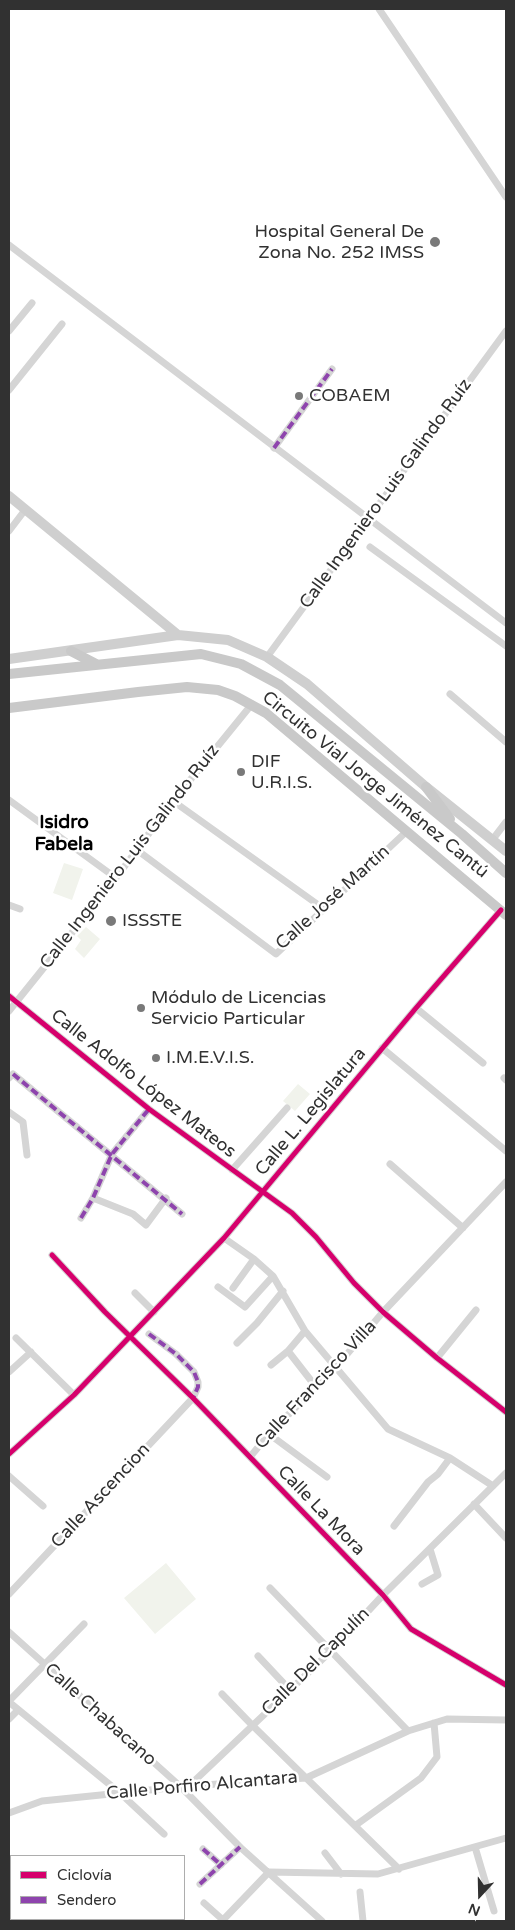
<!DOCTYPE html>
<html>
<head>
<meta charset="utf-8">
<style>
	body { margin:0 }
	#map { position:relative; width:515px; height:1930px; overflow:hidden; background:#fff; font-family:"Varela Round",sans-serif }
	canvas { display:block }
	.frame { position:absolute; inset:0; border:10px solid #313131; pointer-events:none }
	.legend { position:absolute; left:10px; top:1855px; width:175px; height:65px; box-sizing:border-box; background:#fff; border:1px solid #adadad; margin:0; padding:6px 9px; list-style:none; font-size:15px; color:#313131 }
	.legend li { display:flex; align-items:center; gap:10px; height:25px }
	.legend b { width:25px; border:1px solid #adadad }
	.north { position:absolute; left:455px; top:1870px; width:50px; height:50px; -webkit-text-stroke:4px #fff; paint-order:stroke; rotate:201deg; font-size:14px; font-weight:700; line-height:20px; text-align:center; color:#313131 }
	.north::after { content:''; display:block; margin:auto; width:18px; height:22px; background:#313131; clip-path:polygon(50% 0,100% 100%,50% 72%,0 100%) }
</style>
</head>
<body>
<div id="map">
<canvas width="515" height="1930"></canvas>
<div class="frame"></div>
<ul class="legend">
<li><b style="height:6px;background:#d6006c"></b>Ciclovía</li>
<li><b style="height:6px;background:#8e44ad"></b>Sendero</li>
</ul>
<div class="north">N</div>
</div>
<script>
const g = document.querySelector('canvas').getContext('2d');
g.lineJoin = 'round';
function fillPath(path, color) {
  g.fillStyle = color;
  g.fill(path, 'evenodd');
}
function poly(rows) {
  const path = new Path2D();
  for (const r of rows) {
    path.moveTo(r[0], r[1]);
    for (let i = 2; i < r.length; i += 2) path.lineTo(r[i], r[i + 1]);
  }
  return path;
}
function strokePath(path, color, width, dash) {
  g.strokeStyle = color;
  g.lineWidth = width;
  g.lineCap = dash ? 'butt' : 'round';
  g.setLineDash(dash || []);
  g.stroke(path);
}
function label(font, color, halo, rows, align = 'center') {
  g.font = font + ' "Varela Round",sans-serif';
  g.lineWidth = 5;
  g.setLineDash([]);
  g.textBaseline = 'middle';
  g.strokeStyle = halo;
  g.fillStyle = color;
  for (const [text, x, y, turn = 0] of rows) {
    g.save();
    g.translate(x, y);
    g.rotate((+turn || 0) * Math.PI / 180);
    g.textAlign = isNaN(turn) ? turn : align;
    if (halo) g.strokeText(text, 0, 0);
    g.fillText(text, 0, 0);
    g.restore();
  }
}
fillPath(poly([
	[64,863,83,869,72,900,53,893],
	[86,927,100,939,84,958,75,949,81,940,77,936],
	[298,1084,310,1094,295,1111,283,1101],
	[166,1563,196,1599,155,1634,124,1598]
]), '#f1f3ec');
strokePath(poly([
	[379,9,506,197],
	[9,245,506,623],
	[9,331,32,303],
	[9,390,62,324],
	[274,448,332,369],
	[9,531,25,510],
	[370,547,506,646],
	[267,657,506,331],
	[450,694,506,742],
	[9,800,116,878],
	[173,801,324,909],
	[493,839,506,822],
	[137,850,276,954,407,831],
	[9,905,20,909],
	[9,996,149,1109,292,1213,316,1237,354,1283,383,1312,437,1358,506,1412],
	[416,1008,483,1063],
	[9,1011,116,878,173,801,252,704],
	[382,1048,506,1151],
	[9,1078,13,1074,182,1214],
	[504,1078,506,1080],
	[9,1112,23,1122,27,1155],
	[390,1164,463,1228],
	[232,1170,287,1108],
	[93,1198,133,1214,146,1225,166,1198],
	[81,1218,93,1198,112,1154,149,1109],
	[224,1238,254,1259,273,1276,305,1331,388,1429,450,1458,493,1486],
	[52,1255,105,1312,193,1398,383,1595,411,1629,506,1685],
	[218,1287,245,1307,273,1276],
	[233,1288,254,1259],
	[135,1293,154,1312],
	[16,1338,74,1395],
	[237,1343,257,1323,283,1291],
	[288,1351,316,1387],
	[437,1358,476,1310],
	[271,1365,288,1351,305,1331],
	[9,1372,31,1352],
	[269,1434,327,1477],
	[9,1454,74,1395,224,1238,416,1008,501,910],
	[250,1457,269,1434,336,1367,383,1312,506,1182],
	[9,1476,43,1506],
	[474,1504,506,1538],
	[394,1526,428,1482,438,1474,450,1458],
	[422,1584,438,1575,430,1549],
	[270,1588,408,1731],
	[9,1594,193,1398,198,1387,198,1382,194,1372,176,1354,149,1334],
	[9,1632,181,1787,240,1847,322,1921],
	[258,1656,289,1689],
	[222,1694,252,1725,399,1869],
	[9,1701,84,1624],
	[9,1702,120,1793,164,1834],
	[9,1719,18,1710],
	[189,1786,331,1651,383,1595,506,1473],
	[9,1813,42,1801,189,1786,306,1778,408,1731,447,1719,506,1720],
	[356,1825,421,1778,437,1757,434,1723],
	[475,1847,494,1911],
	[203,1849,221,1865],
	[325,1853,341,1874],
	[9,1870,11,1872],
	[200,1884,240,1847],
	[360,1892,363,1921],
	[204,1903,223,1920],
	[73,1919,77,1921],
	[222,1921,269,1872,378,1874,506,1838]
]), '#d5d5d5', 7);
strokePath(poly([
	[9,496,178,635],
	[9,659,178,635,228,640,267,657,307,684,426,787,506,851]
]), '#cfcfcf', 10);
strokePath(poly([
	[71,651,96,664],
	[9,674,201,654,241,664,280,685,462,834,506,873],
	[9,708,138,692,187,687,218,690,235,696,266,713,506,915],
	[426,787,450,819]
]), '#c9c9c9', 10);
strokePath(poly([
	[274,448,332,369],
	[13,1074,182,1214],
	[81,1218,93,1198,112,1154,149,1109],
	[149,1334,176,1354,194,1372,198,1382,198,1387,193,1398],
	[203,1849,221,1865],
	[200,1884,240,1847]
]), '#8e44ad', 4, [8, 4]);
strokePath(poly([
	[9,996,149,1109,292,1213,316,1237,354,1283,383,1312,437,1358,506,1412],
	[52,1255,105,1312,193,1398,383,1595,411,1629,506,1685],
	[9,1454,74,1395,224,1238,416,1008,501,910]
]), '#d6006c', 5);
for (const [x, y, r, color] of [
	[435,242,6,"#797979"],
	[299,396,5,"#797979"],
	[241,772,5,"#797979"],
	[111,921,6,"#797979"],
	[141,1008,5,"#797979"],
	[156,1058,5,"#797979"]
]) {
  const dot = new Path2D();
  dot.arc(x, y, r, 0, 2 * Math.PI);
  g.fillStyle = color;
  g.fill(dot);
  strokePath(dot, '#fff', 2);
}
label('18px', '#313131', '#fff', [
	["Hospital General De",424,232,"right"],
	["Zona No. 252 IMSS",424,253,"right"],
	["COBAEM",309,396],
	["DIF",251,762],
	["U.R.I.S.",251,783],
	["ISSSTE",122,921],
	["Módulo de Licencias",151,998],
	["Servicio Particular",151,1019],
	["I.M.E.V.I.S.",166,1058]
], 'left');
label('18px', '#313131', '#fff', [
	["Calle Ingeniero Luis Galindo Ruíz",386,494,-54],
	["Circuito Vial Jorge Jiménez Cantú",375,785,39],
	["Calle Ingeniero Luis Galindo Ruíz",130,857,-52],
	["Calle José Martín",333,898,-42],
	["Calle Adolfo López Mateos",143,1084,38],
	["Calle L. Legislatura",311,1112,-50],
	["Calle Francisco Villa",316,1385,-47],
	["Calle Ascencion",101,1496,-47],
	["Calle La Mora",321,1511,46],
	["Calle Del Capulín",316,1662,-45],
	["Calle Chabacano",100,1715,42],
	["Calle Porfiro Alcantara",202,1786,-5]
]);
label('bold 19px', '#000', '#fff', [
	["Isidro",64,823],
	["Fabela",64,845]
]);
</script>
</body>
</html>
